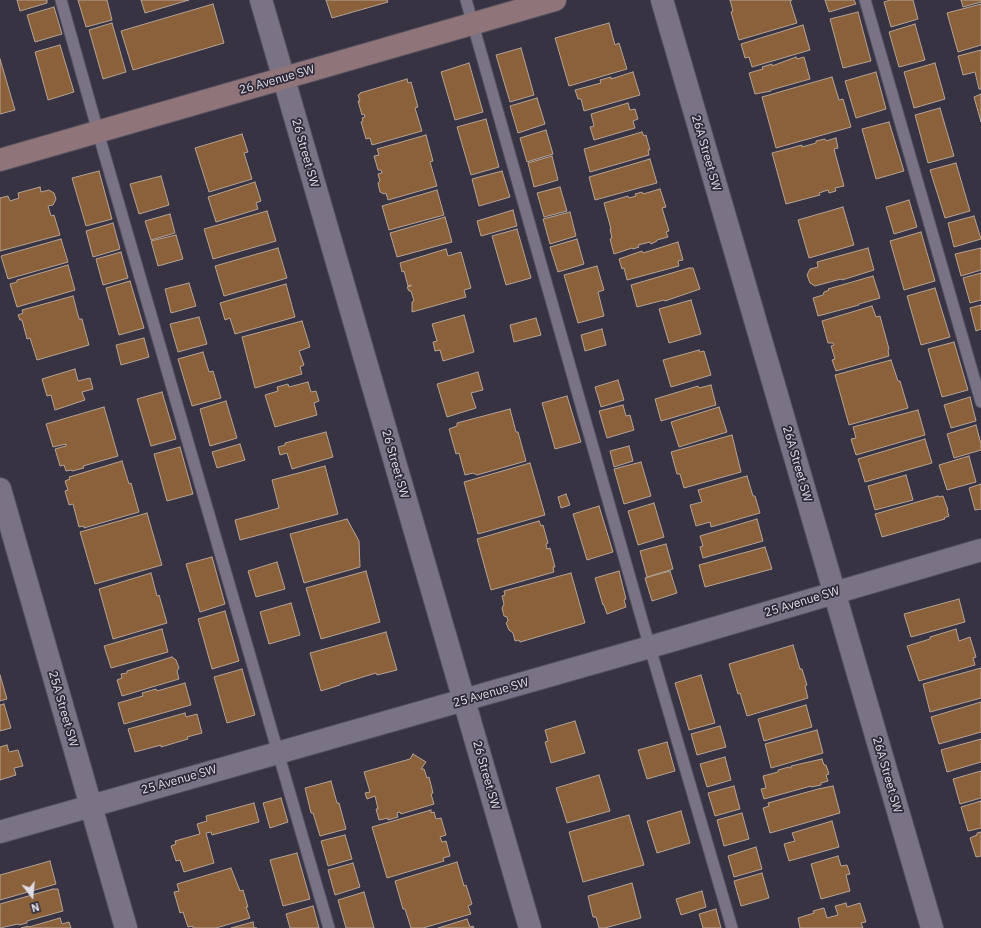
<!DOCTYPE html>
<html>
<head>
<meta charset="utf-8">
<style>
	body { margin:0 }
	#map { position:relative; width:981px; height:928px; overflow:hidden; background:#383342; font-family:"IBM Plex Sans",sans-serif }
	canvas { display:block }
	.north { position:absolute; left:12px; top:876px; width:40px; height:40px; -webkit-text-stroke:3px #2e2938; paint-order:stroke; rotate:164deg; font-size:11px; font-weight:700; line-height:16px; text-align:center; color:#e0dde7 }
	.north::after { content:''; display:block; margin:auto; width:14px; height:18px; background:#e0dde7; clip-path:polygon(50% 0,100% 100%,50% 72%,0 100%) }
</style>
</head>
<body>
<div id="map">
<canvas width="981" height="928"></canvas>
<div class="north">N</div>
</div>
<script>
const g = document.querySelector('canvas').getContext('2d');
g.lineJoin = 'round';
function fillPath(path, color) {
  g.fillStyle = color;
  g.fill(path, 'evenodd');
}
function poly(rows) {
  const path = new Path2D();
  for (const r of rows) {
    path.moveTo(r[0], r[1]);
    for (let i = 2; i < r.length; i += 2) path.lineTo(r[i], r[i + 1]);
  }
  return path;
}
function strokePath(path, color, width, dash) {
  g.strokeStyle = color;
  g.lineWidth = width;
  g.lineCap = dash ? 'butt' : 'round';
  g.setLineDash(dash || []);
  g.stroke(path);
}
function label(font, color, halo, rows, align = 'center') {
  g.font = font + ' "IBM Plex Sans",sans-serif';
  g.lineWidth = 3.5;
  g.setLineDash([]);
  g.textBaseline = 'middle';
  g.strokeStyle = halo;
  g.fillStyle = color;
  for (const [text, x, y, turn = 0] of rows) {
    g.save();
    g.translate(x, y);
    g.rotate((+turn || 0) * Math.PI / 180);
    g.textAlign = isNaN(turn) ? turn : align;
    if (halo) g.strokeText(text, 0, 0);
    g.fillText(text, 0, 0);
    g.restore();
  }
}
const building = poly([
	[17,0,47,0,47,3,20,11,17,0],
	[78,0,107,0,112,20,86,27,78,0],
	[141,0,189,0,145,13,141,0],
	[326,0,387,0,388,2,332,18,326,0],
	[730,0,792,0,790,1,797,23,739,40,731,12,733,11,730,0],
	[825,0,854,0,856,4,829,12,825,0],
	[890,0,913,0,918,19,891,27,884,2,890,0],
	[961,0,981,0,981,2,963,7,961,0],
	[213,4,224,43,133,70,121,31,213,4],
	[981,4,981,45,958,52,947,13,981,4],
	[54,7,62,34,35,42,27,15,54,7],
	[858,12,871,61,843,68,830,19,858,12],
	[112,23,126,72,103,79,89,30,112,23],
	[609,23,615,45,619,43,627,69,569,86,555,38,609,23],
	[915,24,925,60,899,67,889,32,915,24],
	[803,25,810,50,752,67,749,57,745,58,741,44,803,25],
	[60,45,74,92,48,100,35,52,60,45],
	[521,48,534,95,510,102,496,55,521,48],
	[981,50,981,89,979,89,975,72,963,75,958,56,981,50],
	[796,57,797,59,804,57,810,79,771,90,771,91,755,94,749,73,763,69,762,67,772,64,772,66,796,57],
	[0,59,15,110,0,114,0,59],
	[469,63,483,112,455,120,441,72,469,63],
	[935,63,945,99,914,108,904,72,935,63],
	[633,72,640,95,584,111,581,99,578,99,575,90,601,83,600,80,611,77,611,79,633,72],
	[876,72,886,109,856,118,845,81,876,72],
	[832,77,839,100,843,99,851,127,776,148,762,97,832,77],
	[407,79,408,83,411,82,418,107,415,108,422,131,372,145,370,138,366,139,361,122,363,121,362,118,365,117,364,114,362,115,358,101,360,101,358,95,360,94,360,93,407,79],
	[981,94,981,122,974,97,981,94],
	[537,98,545,124,518,133,510,106,537,98],
	[628,103,630,110,635,109,638,119,633,121,635,128,594,140,590,127,594,126,591,114,628,103],
	[940,108,954,156,928,163,915,115,940,108],
	[486,119,499,167,471,175,457,127,486,119],
	[889,122,904,171,876,179,862,129,889,122],
	[546,130,553,154,527,162,520,138,546,130],
	[642,132,644,136,646,135,650,150,648,150,649,155,590,172,584,149,642,132],
	[242,134,248,152,244,153,252,179,209,192,195,148,242,134],
	[426,135,433,161,430,162,437,186,388,200,386,193,384,194,380,192,378,183,380,181,378,174,382,173,381,170,378,170,374,156,379,155,377,149,426,135],
	[836,138,838,148,834,149,844,186,835,188,836,191,829,193,828,190,819,193,820,195,786,204,772,153,802,145,802,147,816,143,816,141,825,139,826,141,836,138],
	[552,156,558,180,534,187,528,163,552,156],
	[650,159,657,183,595,200,589,177,650,159],
	[956,163,970,211,945,218,930,170,956,163],
	[99,171,112,219,86,226,72,178,99,171],
	[502,171,510,197,479,206,472,179,502,171],
	[161,176,169,205,139,214,130,184,161,176],
	[255,182,261,201,256,203,258,209,216,222,208,197,255,182],
	[40,187,41,192,49,190,54,193,56,199,53,205,48,206,51,216,54,215,60,235,0,251,0,198,8,196,10,201,19,198,18,193,40,187],
	[560,187,567,211,544,217,537,193,560,187],
	[660,189,666,207,662,208,669,231,666,232,668,237,657,240,657,241,651,244,650,242,638,245,639,247,633,249,632,248,614,254,610,239,612,238,610,229,611,229,604,203,628,196,629,198,636,196,635,194,642,192,643,194,660,189],
	[437,190,444,215,389,230,382,206,437,190],
	[909,200,917,227,894,234,886,207,909,200],
	[843,207,854,245,809,258,798,220,843,207],
	[513,210,517,226,481,236,477,221,513,210],
	[267,211,276,241,213,259,204,229,267,211],
	[570,212,576,236,550,244,543,219,570,212],
	[170,214,175,233,151,240,145,221,170,214],
	[974,216,981,239,954,247,948,223,974,216],
	[445,217,452,242,397,257,390,233,445,217],
	[113,223,120,249,93,257,86,231,113,223],
	[517,229,531,278,506,285,492,236,517,229],
	[921,232,935,281,904,290,890,241,921,232],
	[176,235,183,259,158,266,151,241,176,235],
	[61,239,68,262,8,279,1,256,61,239],
	[577,239,584,264,558,272,550,247,577,239],
	[678,242,683,260,678,261,679,266,627,280,624,268,622,269,619,259,642,251,643,253,678,242],
	[278,248,287,278,224,296,215,266,278,248],
	[868,248,874,270,842,280,841,279,815,286,810,283,807,275,810,269,818,267,817,262,868,248],
	[981,248,981,270,961,276,955,254,981,248],
	[446,249,448,256,461,252,471,288,464,290,466,297,412,312,412,302,414,301,411,291,409,291,407,287,411,286,411,285,408,286,404,271,402,272,400,263,446,249],
	[121,252,128,278,103,285,96,259,121,252],
	[68,265,75,290,17,307,10,284,17,282,17,280,68,265],
	[597,266,604,290,598,292,604,316,578,323,564,275,597,266],
	[689,268,693,268,700,289,665,301,664,300,637,307,631,285,689,268],
	[981,273,981,300,970,303,963,278,981,273],
	[873,276,880,298,859,304,859,305,818,316,813,298,823,295,824,292,829,290,828,289,873,276],
	[130,281,144,328,119,335,106,288,130,281],
	[189,283,196,306,171,313,165,289,189,283],
	[286,284,295,317,235,334,230,318,225,320,220,303,286,284],
	[935,288,950,337,921,345,907,296,935,288],
	[73,296,79,319,82,319,89,345,37,360,30,338,27,339,22,320,20,320,18,315,23,313,22,310,73,296],
	[691,300,701,334,669,343,659,309,691,300],
	[981,305,981,329,976,331,970,308,981,305],
	[872,306,876,317,880,316,889,349,888,350,889,356,836,371,832,360,835,359,831,346,834,345,833,343,828,343,822,321,872,306],
	[464,315,474,352,443,361,440,350,435,351,433,342,437,341,432,324,464,315],
	[199,317,207,344,178,352,170,324,199,317],
	[536,318,541,335,514,342,510,325,536,318],
	[302,321,310,347,299,351,304,365,300,367,302,374,255,388,242,337,302,321],
	[602,329,606,345,585,351,581,335,602,329],
	[144,338,149,357,121,365,116,345,144,338],
	[954,342,968,390,942,397,928,349,954,342],
	[699,350,700,352,704,351,711,375,671,387,663,360,699,350],
	[203,352,209,372,213,371,221,398,192,406,178,359,203,352],
	[891,360,898,381,900,381,908,408,849,425,835,375,891,360],
	[75,369,78,381,90,378,93,389,82,392,85,400,55,410,51,395,47,396,42,379,75,369],
	[478,372,483,390,471,393,476,408,447,417,437,384,478,372],
	[618,380,624,400,601,407,595,387,618,380],
	[308,382,311,392,316,391,319,401,314,403,317,415,275,427,265,395,278,391,277,387,288,384,289,387,308,382],
	[711,385,716,405,661,421,655,399,698,386,699,388,711,385],
	[162,392,176,439,151,446,137,399,162,392],
	[567,396,581,442,555,449,542,403,567,396],
	[970,397,976,421,951,428,944,405,970,397],
	[226,401,237,438,210,446,200,409,226,401],
	[623,405,626,416,630,415,634,430,607,438,599,411,623,405],
	[104,407,118,456,83,466,84,468,72,471,71,470,66,471,64,465,60,466,55,449,66,446,66,444,53,447,46,424,104,407],
	[719,407,727,432,679,447,671,422,719,407],
	[510,409,516,432,518,432,526,461,477,475,473,473,465,475,459,453,456,454,449,429,457,426,457,423,510,409],
	[918,410,925,435,856,455,851,439,856,438,853,427,918,410],
	[976,425,981,444,981,450,954,458,947,434,976,425],
	[326,432,333,457,292,469,287,453,280,455,278,447,285,445,285,443,326,432],
	[732,435,741,472,684,488,680,474,677,474,671,452,732,435],
	[925,439,932,463,865,482,858,459,925,439],
	[240,444,245,460,217,468,212,452,240,444],
	[629,446,633,461,614,467,610,451,629,446],
	[180,447,193,494,167,501,154,454,180,447],
	[969,456,976,482,947,490,939,465,969,456],
	[122,461,129,484,131,483,139,512,84,528,84,526,79,527,73,504,69,505,65,491,68,490,65,481,70,479,69,477,122,461],
	[641,462,651,496,624,504,614,469,641,462],
	[530,463,545,515,478,534,464,482,530,463],
	[325,466,338,514,240,540,235,520,279,508,272,480,325,466],
	[906,475,913,500,875,510,868,486,906,475],
	[747,476,753,496,755,496,760,513,711,527,710,522,696,526,690,505,702,502,698,490,747,476],
	[981,484,981,509,975,510,969,488,981,484],
	[566,494,570,505,561,508,558,497,566,494],
	[938,496,939,497,943,496,948,510,947,510,949,516,944,518,945,519,882,537,875,514,938,496],
	[654,503,664,537,638,545,628,511,654,503],
	[599,506,613,552,587,560,573,514,599,506],
	[147,513,162,565,95,584,80,532,147,513],
	[347,519,359,541,360,567,304,583,290,534,347,519],
	[757,519,763,541,703,558,700,547,703,546,700,536,757,519],
	[539,521,541,526,543,525,548,543,546,544,547,549,550,548,555,567,553,567,554,572,491,590,477,539,539,521],
	[666,544,673,569,647,577,640,551,666,544],
	[765,547,772,569,705,587,699,565,765,547],
	[212,557,225,604,200,612,186,564,212,557],
	[277,562,285,589,256,597,248,571,277,562],
	[366,571,380,622,321,639,306,588,366,571],
	[619,571,626,599,624,600,626,607,607,614,604,605,603,605,595,578,619,571],
	[670,571,677,593,652,601,645,578,670,571],
	[151,573,157,596,159,595,167,623,113,639,99,589,151,573],
	[571,573,585,623,520,642,519,640,515,641,513,633,509,630,506,623,508,621,507,617,504,616,502,608,504,604,502,596,505,595,504,591,571,573],
	[959,599,965,622,911,637,904,614,959,599],
	[291,603,300,635,269,644,260,612,291,603],
	[225,611,239,661,212,669,198,619,225,611],
	[162,629,168,652,111,668,104,646,162,629],
	[956,629,959,641,970,637,976,657,973,658,975,665,919,681,907,646,930,639,930,637,956,629],
	[386,632,397,670,377,675,376,673,340,684,340,685,321,691,310,653,386,632],
	[793,645,800,669,802,669,807,685,805,686,808,698,747,716,740,693,738,694,729,664,793,645],
	[172,657,176,660,179,668,177,671,179,679,122,696,117,680,122,678,121,674,127,673,127,671,172,657],
	[981,668,981,698,930,712,923,684,981,668],
	[242,669,255,715,227,723,214,677,242,669],
	[0,675,7,699,0,701,0,675],
	[701,675,715,723,689,730,675,683,701,675],
	[185,683,191,705,124,724,118,703,143,696,142,693,156,689,157,691,185,683],
	[981,702,981,732,939,744,931,717,981,702],
	[4,704,11,728,0,731,0,705,4,704],
	[806,705,812,727,764,741,758,719,806,705],
	[185,713,186,717,197,714,202,733,187,737,188,739,161,747,161,745,135,752,128,729,185,713],
	[575,721,585,753,551,763,545,742,548,741,545,730,575,721],
	[720,726,726,747,697,755,691,734,720,726],
	[817,730,823,753,771,768,765,744,817,730],
	[981,739,981,762,947,772,941,750,981,739],
	[667,742,675,771,647,779,638,750,667,742],
	[7,745,9,752,18,750,23,766,14,768,16,775,0,780,0,747,7,745],
	[413,754,426,762,421,769,424,769,427,778,429,777,433,793,431,794,434,804,401,814,400,812,397,813,398,817,388,820,388,818,379,820,376,809,378,809,375,796,367,799,365,793,370,792,364,772,410,759,413,754],
	[725,757,731,780,707,787,700,764,725,757],
	[822,759,824,765,826,765,829,774,826,775,828,781,821,783,821,785,811,787,811,786,764,799,761,789,766,788,763,776,778,772,778,770,789,767,790,768,791,768,791,766,822,759],
	[981,771,981,798,960,804,953,779,981,771],
	[599,775,610,811,567,823,556,788,599,775],
	[331,781,337,803,339,803,346,829,320,836,313,813,311,813,305,788,331,781],
	[734,786,740,809,715,816,708,793,734,786],
	[833,786,840,813,770,833,763,808,769,806,768,803,818,789,833,786],
	[281,798,288,822,270,828,263,803,281,798],
	[981,801,981,828,968,831,961,807,981,801],
	[254,803,259,822,212,835,211,832,206,833,214,863,184,872,180,860,176,861,171,846,176,844,175,841,200,834,197,824,207,821,206,816,254,803],
	[431,810,431,813,434,812,436,819,441,818,446,835,440,837,442,842,446,841,450,856,443,858,444,861,387,878,372,827,431,810],
	[681,811,690,843,657,853,647,821,681,811],
	[742,813,749,839,724,846,717,820,742,813],
	[629,815,644,865,583,882,569,832,629,815],
	[832,821,839,847,789,861,784,844,795,841,792,833,832,821],
	[981,832,981,856,976,857,970,838,977,835,977,833,981,832],
	[345,835,352,859,328,866,321,841,345,835],
	[756,847,762,869,734,877,728,856,756,847],
	[297,853,310,899,283,906,270,860,297,853],
	[838,856,841,866,847,865,850,874,846,875,850,891,821,899,811,864,838,856],
	[50,861,56,884,0,900,0,875,50,861],
	[457,862,464,886,466,885,472,904,468,906,471,914,423,928,411,928,405,909,403,909,395,881,457,862],
	[353,863,360,887,335,895,328,870,353,863],
	[231,868,240,891,243,890,248,907,246,907,250,918,216,928,193,928,193,926,188,927,183,912,180,913,174,892,179,891,177,884,231,868],
	[762,873,769,898,741,906,734,881,762,873],
	[632,883,641,918,605,928,599,928,596,917,593,917,588,896,632,883],
	[53,889,58,889,63,911,27,921,27,923,19,925,18,924,0,928,0,904,53,889],
	[702,891,706,907,681,915,676,899,702,891],
	[364,892,374,928,346,928,338,900,364,892],
	[846,903,847,907,860,903,866,922,861,923,863,928,800,928,798,918,814,913,813,911,824,908,827,918,838,915,835,906,846,903],
	[313,906,319,928,290,928,286,914,313,906],
	[716,909,721,928,703,928,699,914,716,909],
	[60,918,62,924,69,922,71,928,21,928,28,926,29,927,60,918],
	[467,919,470,927,473,926,474,928,438,928,467,919],
	[253,922,254,928,257,928,231,928,253,922]
]);
fillPath(building, '#8b613b');
strokePath(building, '#b4a395', 1);
const lane = poly([
	[61,0,104,153,329,928],
	[466,0,644,627,732,928],
	[865,0,981,402]
]);
const street = poly([
	[261,0,530,928],
	[662,0,932,928],
	[0,489,126,928],
	[0,832,650,647,981,550]
]);
const secondary = poly([
	[0,160,555,0]
]);
strokePath(lane, '#55515e', 13);
strokePath(street, '#55515e', 24);
strokePath(secondary, '#55515e', 24);
strokePath(lane, '#797385', 11);
strokePath(street, '#797385', 22);
strokePath(secondary, '#8f7479', 22);
label('12px', '#e0dde7', '#2e2938', [
	["26 Avenue SW",277,80,-16],
	["26 Street SW",305,153,74],
	["26A Street SW",706,153,74],
	["26 Street SW",395,464,74],
	["26A Street SW",797,464,74],
	["25 Avenue SW",802,602,-17],
	["25 Avenue SW",491,693,-16],
	["25A Street SW",63,709,74],
	["26 Street SW",486,775,74],
	["26A Street SW",887,775,74],
	["25 Avenue SW",179,780,-16]
]);
</script>
</body>
</html>
